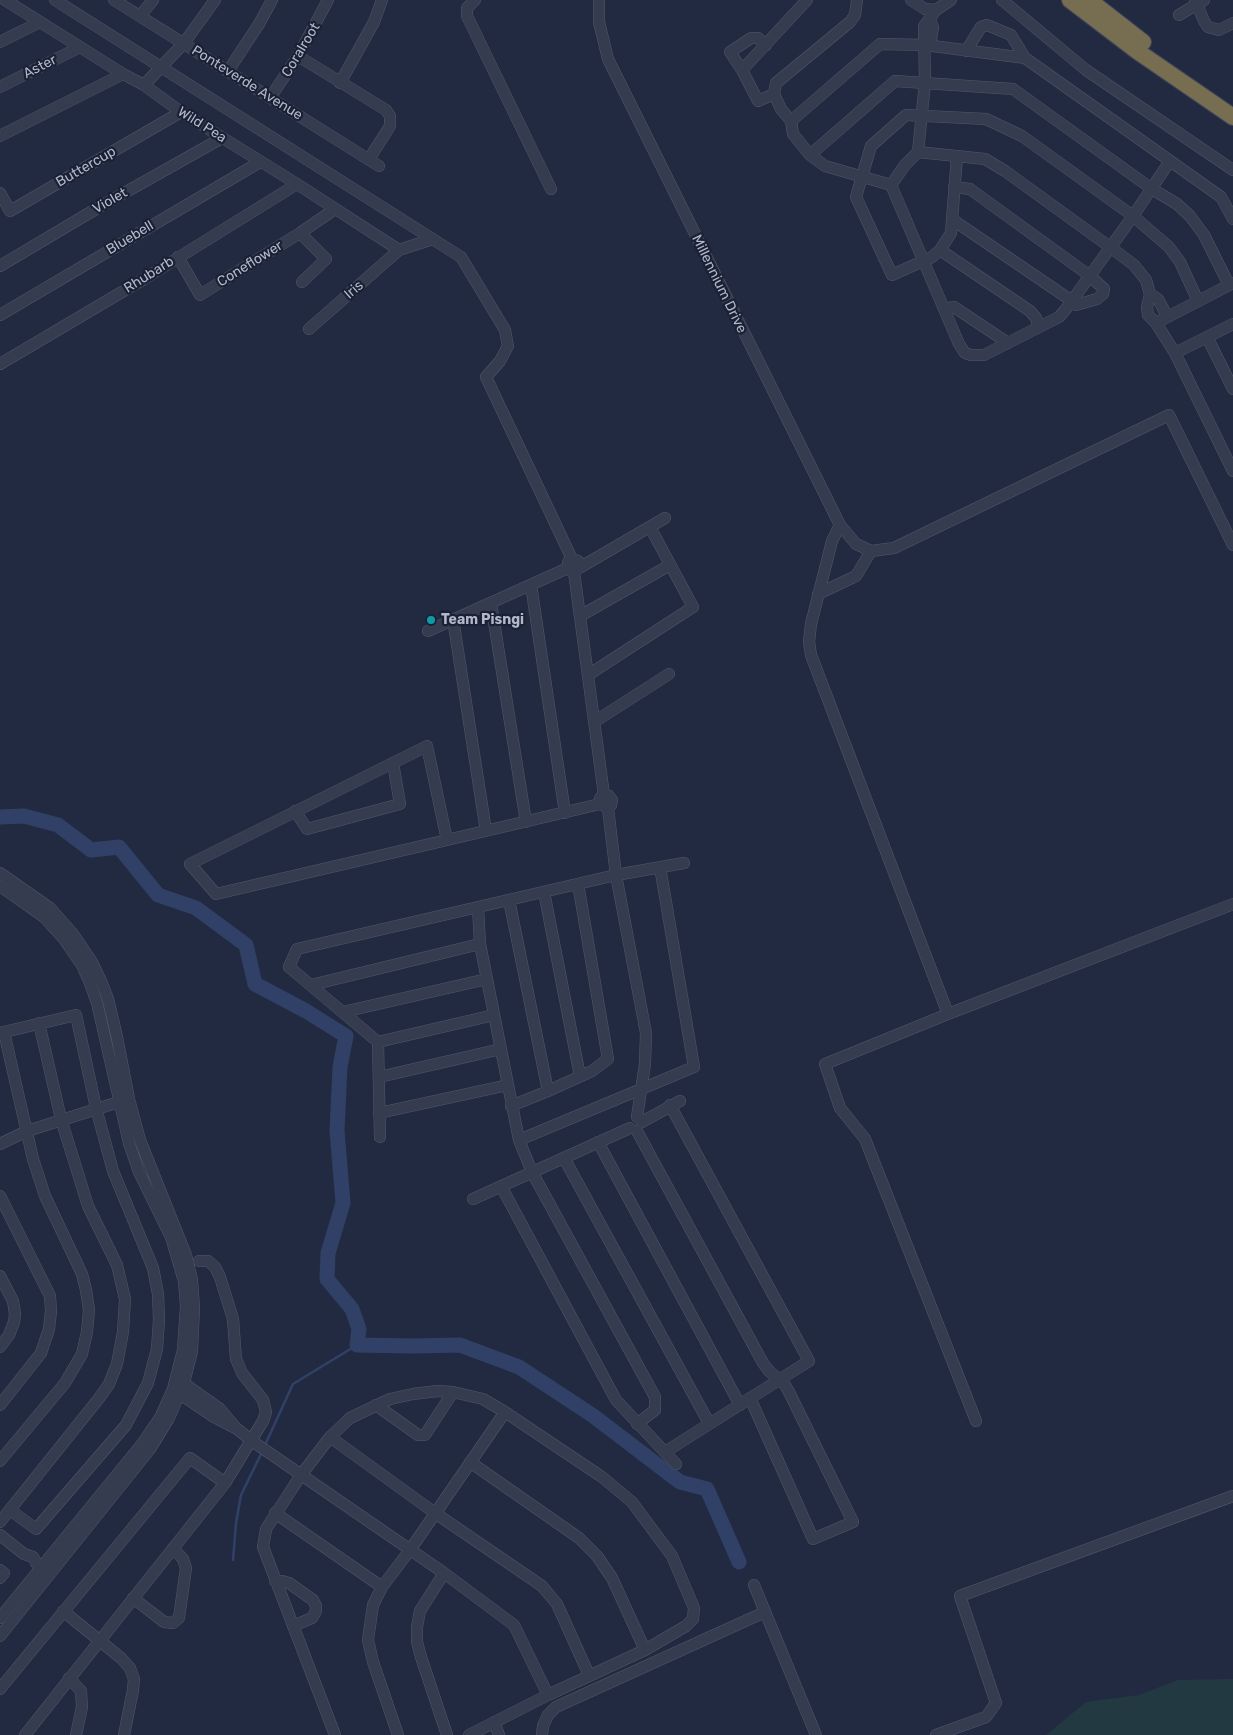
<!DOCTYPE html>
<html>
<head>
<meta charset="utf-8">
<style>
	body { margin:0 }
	canvas { display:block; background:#212a40 }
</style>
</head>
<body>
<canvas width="1233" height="1735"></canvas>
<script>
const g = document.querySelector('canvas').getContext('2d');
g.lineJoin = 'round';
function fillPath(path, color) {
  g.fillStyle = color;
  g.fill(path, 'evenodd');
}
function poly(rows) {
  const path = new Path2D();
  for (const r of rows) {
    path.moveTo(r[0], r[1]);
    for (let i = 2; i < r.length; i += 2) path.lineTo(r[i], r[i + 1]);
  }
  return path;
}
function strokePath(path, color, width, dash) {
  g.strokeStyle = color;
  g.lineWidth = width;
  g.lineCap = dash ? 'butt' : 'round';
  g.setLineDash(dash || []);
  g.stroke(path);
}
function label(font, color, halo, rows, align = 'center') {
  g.font = font + ' Rubik,sans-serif';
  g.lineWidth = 4.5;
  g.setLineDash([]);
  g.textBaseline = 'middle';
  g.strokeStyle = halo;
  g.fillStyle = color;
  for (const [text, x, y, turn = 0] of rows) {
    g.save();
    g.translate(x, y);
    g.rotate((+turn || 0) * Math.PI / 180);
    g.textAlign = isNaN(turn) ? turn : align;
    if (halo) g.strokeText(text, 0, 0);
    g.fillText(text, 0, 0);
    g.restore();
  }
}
fillPath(poly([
	[1233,1679,1233,1735,1046,1735,1086,1702,1139,1695,1178,1680]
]), '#233941');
strokePath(poly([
	[265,1445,293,1384,357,1345],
	[233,1560,236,1523,241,1495,262,1452]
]), '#314067', 2.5);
strokePath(poly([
	[0,817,24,816,58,825,91,850,119,847,158,895,196,908,246,945,255,984,306,1011,346,1036,340,1067,337,1131,343,1203,328,1253,327,1279,352,1309,359,1329,357,1345,413,1346,460,1345,519,1367,592,1415,680,1482,707,1489,739,1562]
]), '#314067', 15);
const minor = poly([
	[5,0,123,74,144,85,181,112,297,184,399,250],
	[55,0,461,257,505,330,508,346,500,361,486,377,572,559,578,561,579,568,575,571,571,571,568,568,568,562,572,559],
	[114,0,379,166],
	[475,0,467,8,467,16,551,189],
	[599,0,599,22,608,59,840,525,856,544,871,551],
	[857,0,855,15,850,22,776,83,774,94,781,109,791,121,793,134,810,155,825,166,891,185],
	[911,0,925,9,936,10,951,0],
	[1002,0,1086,70,1233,170],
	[1195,0,1204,21,1208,27,1219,30,1233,23],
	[936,10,924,26,925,82,918,152,905,165,891,185,959,344,965,353,971,355,984,355,1059,317,1066,309,1133,216,1170,161],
	[1179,15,1204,0],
	[140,16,153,0],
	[930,20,933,27,930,46],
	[0,42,40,22],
	[766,45,758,38,751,38,730,52,742,70,758,101,774,94],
	[966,51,981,27,987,25,1011,35,1025,58],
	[298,56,386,110,390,116,390,126,369,159],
	[742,70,807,0],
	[228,71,259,24,272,0],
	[340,83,374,22,382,0],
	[144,85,184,43,215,0],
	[0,87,80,47],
	[270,98,298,56,328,0],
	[791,121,880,44,925,45,1025,58,1221,197,1233,219],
	[0,136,123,74],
	[918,152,985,159,1005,171,1110,247,1134,265,1146,280,1150,294,1147,307,1148,315,1156,323,1175,353,1233,471],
	[810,155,895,81,1013,89,1152,189,1177,204,1190,216,1204,235,1229,285],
	[957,156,951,233,940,250,932,257,892,275,856,197,871,146,906,115,986,119,1022,136,1133,216,1169,247,1180,262,1198,301],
	[0,193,10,211,181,112],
	[953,220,1072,301,1076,305,1097,299,1103,294,1104,289,1090,276,970,189,954,187],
	[300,233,326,259,302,282],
	[940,250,1030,311,1036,318,1039,327],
	[178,257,200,295,300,233,335,209],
	[0,266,101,206,222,138],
	[1150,294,1158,299,1167,316],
	[944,309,954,307,1008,343],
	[0,315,260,162],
	[1156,323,1233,283],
	[309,329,399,250,433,239],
	[1207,337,1233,389],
	[1175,353,1233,324],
	[0,364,144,279,297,184],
	[840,525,832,541,811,624,809,642,811,655,948,1014],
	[871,551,894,548,1169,415,1233,545],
	[579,568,665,518],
	[574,572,604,795,600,798,600,804,608,808,611,805,612,800,609,796,604,795],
	[531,585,565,813],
	[818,594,856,576,871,551],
	[491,603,526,822],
	[580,616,670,565],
	[453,619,486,831],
	[428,631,568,568],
	[588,675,693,607,650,527],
	[594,722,669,674],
	[608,808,616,875,646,1033,645,1064,637,1117],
	[295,811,307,829,400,804,393,763],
	[447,840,427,746,190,864,216,894,447,840,600,804],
	[0,873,50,908,73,934,92,962,101,981,108,999,117,1037,129,1099,140,1140,186,1255,192,1280,194,1308,192,1351,184,1383,169,1418,150,1449,0,1636],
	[0,886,44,917,64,939,82,965,90,983,97,1003,129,1143,139,1172,171,1237,184,1281,186,1306,183,1350,173,1389,161,1416,142,1444,0,1618],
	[544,892,580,1076],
	[509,900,548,1091],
	[478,907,480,944,519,1140,532,1172,655,1397,655,1410,637,1424],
	[311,985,480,944],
	[343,1012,487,979],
	[0,1033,76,1015,96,1108,113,1171,153,1268,158,1294,159,1320,157,1349,148,1383,126,1425,36,1529,10,1510],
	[378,1042,494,1015],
	[379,1077,501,1049],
	[511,1106,548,1091,592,1071,608,1059,578,884],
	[379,1113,508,1085],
	[642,1122,680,1101],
	[637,1131,763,1363,769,1371,785,1385,788,1390,853,1522,813,1539,750,1398],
	[380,1137,378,1042,289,967,297,949,616,875,684,863],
	[519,1140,694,1067,660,867],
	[598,1142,740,1405],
	[0,1144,27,1131,125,1100],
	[564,1158,709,1423],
	[501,1186,616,1400,676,1464],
	[0,1196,50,1296,51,1311,49,1329,41,1353,0,1405],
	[473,1199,630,1128],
	[0,1276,13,1301,15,1314,14,1322,9,1335,0,1347],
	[179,1380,220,1409,236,1428,252,1441,444,1573,514,1625,548,1695],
	[174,1390,214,1417,235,1428],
	[376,1405,418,1435,425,1435,453,1392],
	[976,1421,865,1139,840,1108,825,1064,948,1014,1233,904],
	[330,1437,435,1513,542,1586,557,1604,589,1675],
	[665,1452,809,1361,670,1105],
	[0,1461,65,1383,82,1354,87,1332,89,1310,86,1290,82,1274,45,1196,33,1159,4,1032],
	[470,1462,579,1538,597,1556,612,1578,645,1650],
	[275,1513,382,1587],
	[0,1522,100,1397,109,1384,117,1364,123,1332,125,1299,117,1265,88,1206,61,1119,39,1023],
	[0,1535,24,1554,33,1557,38,1566],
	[0,1570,4,1573,0,1578],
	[444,1573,420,1611,417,1627,417,1642,421,1657,447,1735],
	[275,1581,282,1581,289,1583,313,1600,316,1606,316,1611,312,1618,293,1626],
	[754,1585,816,1735],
	[133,1598,164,1622,173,1623,179,1618,186,1568,183,1559,173,1548],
	[63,1611,121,1658,130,1668,134,1679,133,1690,124,1735],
	[69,1678,81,1691,82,1707,76,1735],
	[0,1689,190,1458,225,1483],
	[494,1722,499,1735],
	[25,1735,225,1483,263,1421,266,1412,263,1400,242,1373,236,1359,233,1319,220,1277,215,1267,208,1261,199,1261],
	[335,1735,263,1547,266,1529,301,1475,330,1437,350,1418,390,1399,413,1394,437,1391,453,1392,483,1399,505,1412,602,1477,632,1502,672,1556,694,1608,693,1619,686,1626,645,1650,548,1695,469,1735],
	[398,1735,373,1662,368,1640,373,1605,382,1587,410,1550,505,1412],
	[542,1735,543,1726,548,1715,556,1707,765,1612],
	[936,1735,986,1717,996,1703,960,1596,1233,1496]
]);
const highway = poly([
	[1070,0,1137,51,1233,117],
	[1089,0,1143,42]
]);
strokePath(minor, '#51576b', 12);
strokePath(highway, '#3e4458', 18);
strokePath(minor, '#363c50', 11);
strokePath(highway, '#776e52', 16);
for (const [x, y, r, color] of [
	[431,620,5,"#0f9aa8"]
]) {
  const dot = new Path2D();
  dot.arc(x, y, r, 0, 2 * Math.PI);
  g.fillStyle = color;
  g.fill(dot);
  strokePath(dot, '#1b2135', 2);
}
label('14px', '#b2b7cb', '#1b2135', [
	["Coralroot",301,50,-59],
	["Aster",40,67,-27],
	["Ponteverde Avenue",247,83,32],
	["Wild Pea",202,125,32],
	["Buttercup",86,167,-30],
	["Violet",110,201,-30],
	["Bluebell",130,238,-31],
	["Coneflower",250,264,-32],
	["Rhubarb",149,275,-32],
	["Millennium Drive",719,284,64],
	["Iris",354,290,-41]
]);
label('bold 14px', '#b2b7cb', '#1b2135', [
	["Team Pisngi",441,620]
], 'left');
</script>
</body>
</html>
